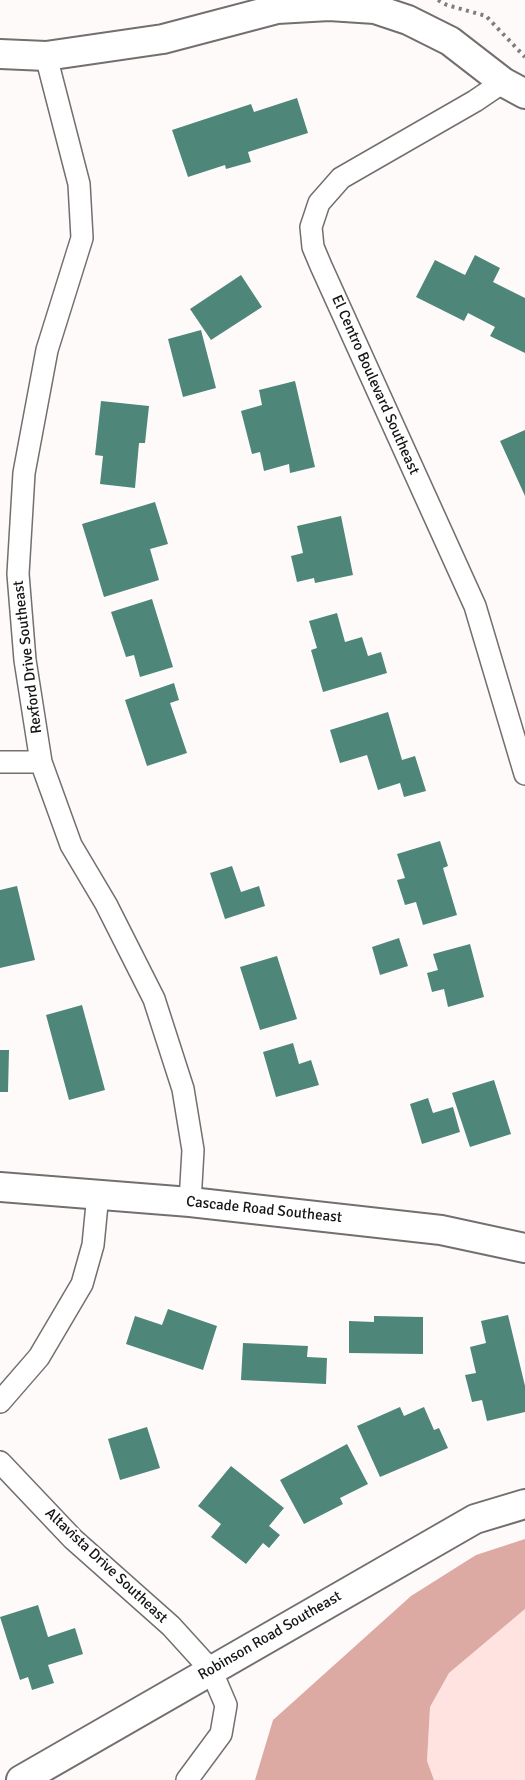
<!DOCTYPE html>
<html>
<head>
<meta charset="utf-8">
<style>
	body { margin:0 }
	canvas { display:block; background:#fffafa }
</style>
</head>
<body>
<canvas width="525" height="1780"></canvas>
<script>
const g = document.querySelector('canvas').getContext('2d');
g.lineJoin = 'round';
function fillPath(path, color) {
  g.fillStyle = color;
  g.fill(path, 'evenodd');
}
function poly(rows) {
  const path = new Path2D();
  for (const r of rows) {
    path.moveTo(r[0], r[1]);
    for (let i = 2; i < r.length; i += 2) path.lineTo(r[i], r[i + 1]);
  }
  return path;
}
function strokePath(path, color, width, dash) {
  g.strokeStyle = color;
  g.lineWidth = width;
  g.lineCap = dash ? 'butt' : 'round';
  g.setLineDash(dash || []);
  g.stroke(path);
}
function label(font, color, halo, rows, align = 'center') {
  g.font = font + ' Signika,sans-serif';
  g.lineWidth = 4.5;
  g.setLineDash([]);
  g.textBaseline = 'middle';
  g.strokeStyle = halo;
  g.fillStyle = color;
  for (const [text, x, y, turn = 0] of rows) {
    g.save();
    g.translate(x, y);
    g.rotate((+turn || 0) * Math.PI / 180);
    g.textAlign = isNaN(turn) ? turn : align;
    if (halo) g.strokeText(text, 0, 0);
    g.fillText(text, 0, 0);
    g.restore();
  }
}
fillPath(poly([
	[525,1609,525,1780,434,1780,427,1761,430,1707,449,1673]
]), '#fee3e0');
fillPath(poly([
	[525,1539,525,1609,449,1673,430,1707,427,1761,434,1780,255,1780,273,1720,411,1596,476,1555]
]), '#dda9a3');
fillPath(poly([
	[297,98,308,133,248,152,251,162,226,169,225,165,188,177,172,130,251,104,254,112],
	[475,255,500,268,493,282,525,298,525,353,490,336,495,327,468,313,464,321,416,297,435,260,465,275],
	[241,275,262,307,211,340,190,309],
	[201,330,216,388,183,397,168,339],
	[295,381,315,467,290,473,289,464,264,471,260,452,252,454,241,411,262,405,259,390],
	[101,401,149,406,145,443,139,443,135,488,100,484,103,456,95,455],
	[525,430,525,496,500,441],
	[155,502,168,544,150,549,159,580,104,597,82,524],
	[341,516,353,575,315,583,314,578,297,582,291,556,303,553,297,526],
	[152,599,173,667,140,677,134,655,126,657,111,612],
	[337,613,345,642,362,637,368,656,381,652,387,673,323,692,311,650,317,648,309,621],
	[174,683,179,700,170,703,187,753,147,766,125,700],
	[388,712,402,760,415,756,426,791,404,797,400,783,378,790,367,755,340,763,330,730],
	[440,841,448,866,443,868,457,915,423,925,416,902,405,905,397,880,405,878,397,854],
	[232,866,241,892,259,886,265,906,225,919,210,873],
	[17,886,35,960,0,968,0,890],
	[399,938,408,966,380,975,372,947],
	[470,944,484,997,448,1007,444,989,432,992,427,973,438,970,433,954],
	[277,956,297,1019,260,1030,240,967],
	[82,1005,105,1090,69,1100,46,1015],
	[293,1043,299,1064,311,1060,319,1085,276,1097,263,1052],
	[0,1050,9,1050,8,1092,0,1092],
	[494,1080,511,1134,470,1147,452,1093],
	[428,1098,433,1113,453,1107,460,1132,422,1144,410,1104],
	[168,1309,217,1326,203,1370,126,1344,135,1316,162,1325],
	[508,1315,525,1386,525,1412,487,1421,482,1400,472,1402,465,1375,476,1373,470,1347,486,1343,481,1321],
	[374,1316,423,1317,423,1354,349,1353,349,1321,374,1322],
	[243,1343,308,1346,307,1357,327,1358,326,1384,241,1380],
	[400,1407,404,1416,424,1407,434,1430,439,1428,448,1448,380,1477,357,1426],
	[147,1427,160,1468,120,1480,108,1439],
	[347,1444,368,1484,340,1498,343,1504,304,1524,280,1480],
	[231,1466,284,1508,269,1526,280,1535,269,1548,263,1543,246,1564,211,1537,221,1524,198,1506],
	[38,1605,48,1637,75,1628,83,1654,48,1665,54,1683,32,1690,28,1677,20,1680,0,1617]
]), '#4e867a');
const street = poly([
	[46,56,79,184,82,238,47,350,24,473,18,574,25,660,41,762,71,845,106,904,154,999,183,1089,193,1150,190,1202],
	[503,82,475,101,341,178,319,203,311,227,313,247,321,266,475,606,525,774],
	[0,762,41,762],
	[0,1402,39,1357,82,1284,93,1245,98,1194],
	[0,1462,73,1539,171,1626,211,1670,226,1705,221,1734,187,1780]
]);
const secondary = poly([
	[0,54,46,56,163,39,277,9,329,6,375,9,408,20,450,41,503,82,525,94],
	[0,1187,190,1202,441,1230,525,1248],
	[21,1780,475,1519,525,1504]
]);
strokePath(street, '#736f6e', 24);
strokePath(secondary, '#736f6e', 32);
strokePath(poly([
	[438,0,447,5,486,16,525,57]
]), '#807d7d', 4, [3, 4.5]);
strokePath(street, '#fff', 21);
strokePath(secondary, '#fff', 28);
label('15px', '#161514', '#fff', [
	["El Centro Boulevard Southeast",375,385,66],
	["Rexford Drive Southeast",28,657,-97],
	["Cascade Road Southeast",264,1210,6],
	["Altavista Drive Southeast",106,1566,43],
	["Robinson Road Southeast",270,1636,-30]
]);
</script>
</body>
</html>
